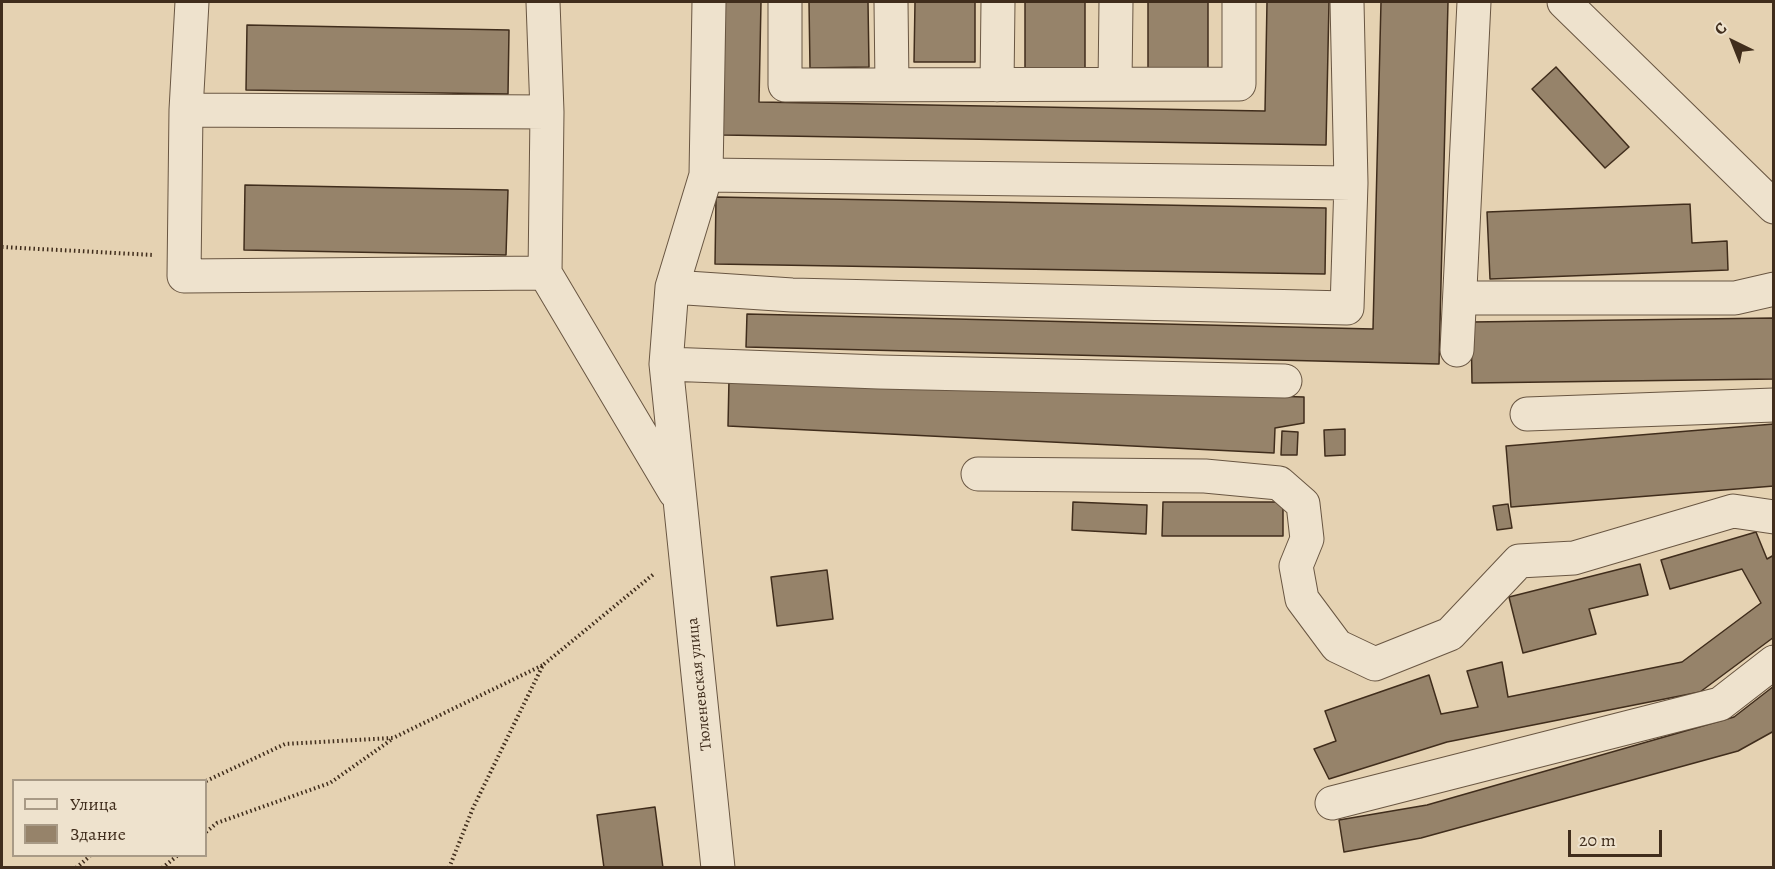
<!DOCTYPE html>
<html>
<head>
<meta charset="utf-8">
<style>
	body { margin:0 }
	#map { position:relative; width:1775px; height:869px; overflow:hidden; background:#e5d2b2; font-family:Alegreya,serif }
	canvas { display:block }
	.frame { position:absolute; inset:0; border:3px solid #402d1c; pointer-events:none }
	.legend { position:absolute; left:12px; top:779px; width:195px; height:78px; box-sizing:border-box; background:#eee2cd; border:2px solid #a89a86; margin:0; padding:8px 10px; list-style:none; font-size:18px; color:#402d1c }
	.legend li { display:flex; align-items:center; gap:12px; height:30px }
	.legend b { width:30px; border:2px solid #a89a86 }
	.north { position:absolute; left:1703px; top:12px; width:60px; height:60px; -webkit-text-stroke:4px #eee2cd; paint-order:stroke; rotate:317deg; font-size:16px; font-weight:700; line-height:24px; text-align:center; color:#402d1c }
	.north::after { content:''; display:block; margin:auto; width:21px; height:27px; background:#402d1c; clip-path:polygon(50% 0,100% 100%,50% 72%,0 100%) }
	.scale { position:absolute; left:1568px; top:830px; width:94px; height:27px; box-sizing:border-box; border:3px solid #402d1c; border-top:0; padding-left:8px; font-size:18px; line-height:21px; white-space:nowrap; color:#402d1c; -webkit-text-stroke:4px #eee2cd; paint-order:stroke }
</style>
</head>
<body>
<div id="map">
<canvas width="1775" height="869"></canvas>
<div class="frame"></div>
<ul class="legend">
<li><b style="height:8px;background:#eee2cd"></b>Улица</li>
<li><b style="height:16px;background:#96836a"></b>Здание</li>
</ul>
<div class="north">С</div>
<div class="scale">20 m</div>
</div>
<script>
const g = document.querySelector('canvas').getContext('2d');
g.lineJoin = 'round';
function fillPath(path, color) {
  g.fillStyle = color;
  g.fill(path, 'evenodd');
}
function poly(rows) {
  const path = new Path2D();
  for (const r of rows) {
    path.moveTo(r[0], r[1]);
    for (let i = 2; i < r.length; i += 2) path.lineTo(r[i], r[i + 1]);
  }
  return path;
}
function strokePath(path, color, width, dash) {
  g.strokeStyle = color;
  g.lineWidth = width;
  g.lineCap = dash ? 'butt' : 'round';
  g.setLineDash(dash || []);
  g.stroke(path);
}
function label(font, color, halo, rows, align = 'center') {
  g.font = font + ' Alegreya,serif';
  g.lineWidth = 4.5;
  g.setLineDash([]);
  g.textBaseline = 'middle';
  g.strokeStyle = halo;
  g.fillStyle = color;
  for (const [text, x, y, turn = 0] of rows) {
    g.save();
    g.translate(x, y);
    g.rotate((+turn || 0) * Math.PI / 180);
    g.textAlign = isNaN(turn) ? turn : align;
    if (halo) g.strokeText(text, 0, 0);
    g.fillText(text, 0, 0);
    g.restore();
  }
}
const building = poly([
	[725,2,761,2,759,102,1265,111,1267,2,1329,2,1326,145,723,135,725,2],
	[809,2,868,2,869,67,810,68,809,2],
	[915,2,975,2,975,62,914,62,915,2],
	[1025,2,1085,2,1085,69,1025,69,1025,2],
	[1148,2,1208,2,1208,68,1148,68,1148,2],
	[1381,2,1448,2,1439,364,746,347,747,314,1373,329,1381,2],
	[247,25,509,30,508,94,246,90,247,25],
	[1556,67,1629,147,1605,168,1532,89,1556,67],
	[245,185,508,190,506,255,244,250,245,185],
	[716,197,1326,208,1325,274,715,264,716,197],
	[1690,204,1692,243,1727,241,1728,270,1490,279,1487,212,1690,204],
	[1774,318,1774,379,1472,383,1471,322,1774,318],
	[729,379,1304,397,1304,423,1275,428,1274,453,728,426,729,379],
	[1774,424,1774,486,1511,507,1506,446,1774,424],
	[1345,429,1345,455,1325,456,1324,430,1345,429],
	[1282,431,1298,432,1297,455,1281,455,1282,431],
	[1073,502,1147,505,1146,534,1072,530,1073,502],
	[1163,502,1283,502,1283,536,1162,536,1163,502],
	[1508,504,1512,528,1497,530,1493,506,1508,504],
	[1756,532,1767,559,1774,555,1774,637,1700,692,1447,742,1329,779,1314,749,1336,741,1325,711,1429,675,1441,714,1478,707,1467,671,1502,662,1508,697,1682,662,1761,603,1742,569,1670,589,1661,560,1756,532],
	[1640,564,1648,595,1589,609,1596,634,1523,653,1509,597,1640,564],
	[827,570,833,619,777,626,771,577,827,570],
	[1774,686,1774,731,1738,751,1421,838,1344,852,1339,820,1427,805,1734,717,1774,686],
	[655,807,663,868,604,868,597,815,655,807]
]);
fillPath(building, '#96836a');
strokePath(building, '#402d1c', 1.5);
const minor = poly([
	[192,2,186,110,184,276,545,273],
	[543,2,547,112,545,273,675,492],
	[709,2,706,175,1351,183],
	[785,2,785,85,1239,84,1239,2],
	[891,2,892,85],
	[1564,2,1774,207],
	[1115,84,1116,2],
	[997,85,998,2],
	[186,110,547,112],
	[706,175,672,287,666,364,718,868],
	[672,287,792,295,1347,308,1351,183,1347,2],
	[1461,298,1735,298,1774,289],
	[1457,350,1474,2],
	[666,364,879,372,1285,381],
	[1527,414,1774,405],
	[978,474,1205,476,1279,483,1303,504,1307,539,1296,566,1302,599,1337,646,1375,664,1450,634,1519,561,1574,558,1733,511,1774,517],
	[1332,803,1720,704,1774,662]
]);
strokePath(minor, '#695642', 35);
strokePath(poly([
	[2,247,154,255],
	[206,781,285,744,393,738,543,665],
	[206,832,217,823,330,783,391,740],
	[76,868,90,856],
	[162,868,177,856],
	[449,868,473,808,543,665,655,573]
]), '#402d1c', 4, [1.5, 3]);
strokePath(minor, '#eee2cd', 33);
label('16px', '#402d1c', '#eee2cd', [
	["Тюленевская улица",700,684,-96]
]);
</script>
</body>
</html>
